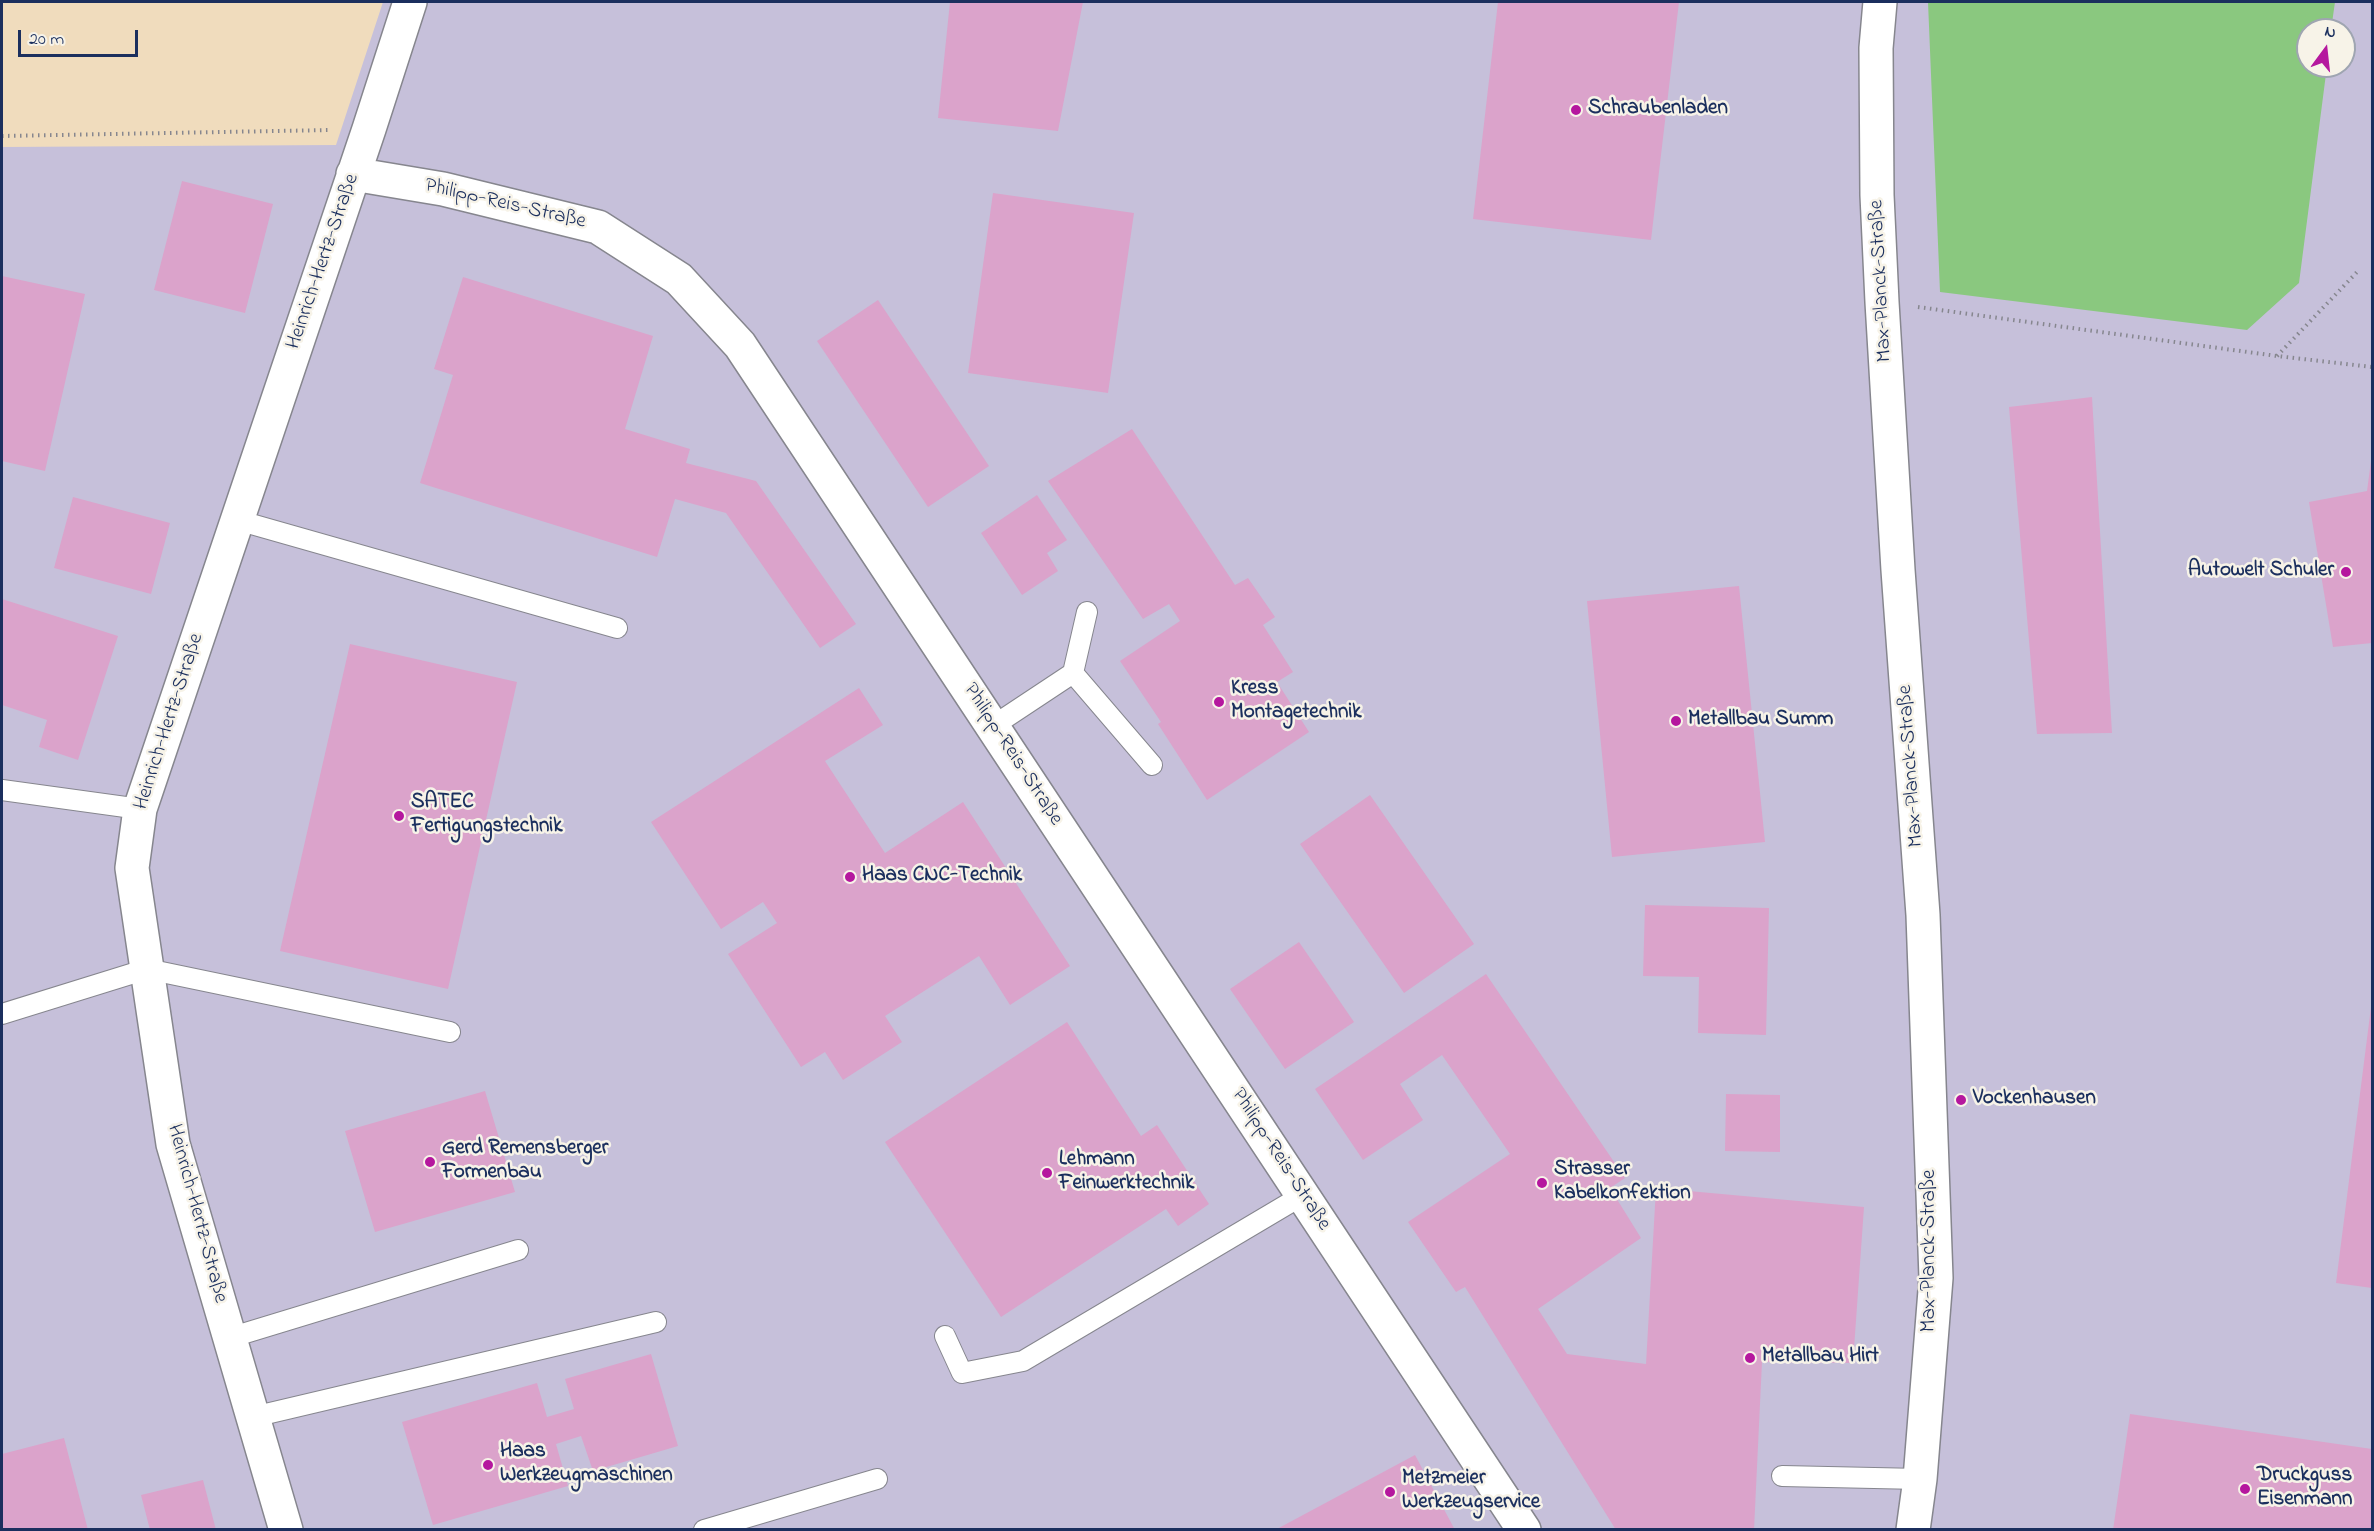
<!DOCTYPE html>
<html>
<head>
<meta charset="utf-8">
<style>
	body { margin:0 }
	#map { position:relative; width:2374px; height:1531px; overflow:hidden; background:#f0dcbd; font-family:"Indie Flower",sans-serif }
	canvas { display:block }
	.frame { position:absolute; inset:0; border:3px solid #1b2f5e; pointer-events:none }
	.north { position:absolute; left:2296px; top:18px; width:60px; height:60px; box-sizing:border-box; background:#f7f3e8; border:2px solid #9fa5b1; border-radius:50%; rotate:15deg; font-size:16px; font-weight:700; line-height:24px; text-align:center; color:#1b2f5e }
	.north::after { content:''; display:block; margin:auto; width:21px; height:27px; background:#b5179e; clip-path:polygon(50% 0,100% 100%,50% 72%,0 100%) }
	.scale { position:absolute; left:18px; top:30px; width:120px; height:27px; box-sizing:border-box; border:3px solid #1b2f5e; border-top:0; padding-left:8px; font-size:18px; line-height:21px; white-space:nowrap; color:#1b2f5e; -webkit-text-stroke:4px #f7f3e8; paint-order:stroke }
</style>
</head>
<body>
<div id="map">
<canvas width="2374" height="1531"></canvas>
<div class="frame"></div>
<div class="north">N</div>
<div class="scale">20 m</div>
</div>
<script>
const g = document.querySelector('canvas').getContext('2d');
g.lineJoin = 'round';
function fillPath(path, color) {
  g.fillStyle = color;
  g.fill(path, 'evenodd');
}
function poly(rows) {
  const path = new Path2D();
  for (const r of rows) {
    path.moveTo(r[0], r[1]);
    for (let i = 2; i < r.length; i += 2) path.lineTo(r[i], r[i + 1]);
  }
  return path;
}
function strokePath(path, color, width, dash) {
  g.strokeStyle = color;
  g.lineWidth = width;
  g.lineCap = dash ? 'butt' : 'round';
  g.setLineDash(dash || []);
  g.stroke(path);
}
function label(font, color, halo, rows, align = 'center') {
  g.font = font + ' "Indie Flower",sans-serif';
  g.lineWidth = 5;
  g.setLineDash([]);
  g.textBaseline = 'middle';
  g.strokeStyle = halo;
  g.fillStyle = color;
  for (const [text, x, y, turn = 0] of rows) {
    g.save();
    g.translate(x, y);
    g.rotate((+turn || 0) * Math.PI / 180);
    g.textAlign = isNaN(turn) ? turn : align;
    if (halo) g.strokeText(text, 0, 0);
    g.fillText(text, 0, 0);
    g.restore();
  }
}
fillPath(poly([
	[383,2,2372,2,2372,1529,2,1529,2,147,336,145],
	[2308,30,2344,30,2344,66,2308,66]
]), '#c6c0da');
fillPath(poly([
	[1928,2,2335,2,2331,30,2308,30,2308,66,2327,66,2299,283,2247,330,1940,292]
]), '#8ac87f');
fillPath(poly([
	[950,2,1083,2,1058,131,938,118],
	[1498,2,1679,2,1651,240,1473,219],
	[182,181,273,204,245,313,154,290],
	[993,193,1134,213,1108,393,968,373],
	[2,276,85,294,45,471,2,461],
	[463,277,653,336,625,429,690,449,686,463,756,481,856,624,820,648,726,513,675,499,657,557,420,483,453,375,434,369],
	[878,300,989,466,928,507,817,341],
	[2092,397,2112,733,2037,734,2009,407],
	[1132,429,1235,585,1248,578,1275,617,1263,625,1293,672,1277,682,1309,732,1207,800,1158,724,1161,722,1120,661,1180,621,1169,604,1143,619,1048,481],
	[2371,461,2372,643,2333,647,2309,502,2367,491],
	[1037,495,1067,540,1047,553,1058,571,1022,595,981,533],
	[73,497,170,523,151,594,54,568],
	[1739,586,1765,842,1612,857,1587,601],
	[2,599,118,636,78,760,39,747,47,720,2,705],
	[350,644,517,682,448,989,280,951],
	[859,688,883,725,825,761,885,853,963,802,1070,966,1010,1005,979,956,885,1016,902,1042,843,1080,825,1052,801,1067,728,954,777,923,763,902,721,929,651,822],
	[1370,795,1474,944,1404,993,1300,844],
	[1645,905,1769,908,1766,1035,1698,1033,1699,977,1643,976],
	[1299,942,1354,1022,1285,1069,1230,989],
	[1486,974,1625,1178,1610,1188,1641,1238,1538,1309,1567,1354,1646,1364,1656,1188,1864,1207,1853,1363,1762,1362,1754,1530,1616,1530,1465,1287,1456,1292,1408,1222,1510,1154,1442,1055,1400,1084,1423,1120,1363,1160,1315,1089],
	[2371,1007,2372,1007,2372,1288,2336,1283],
	[1067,1022,1141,1136,1157,1125,1209,1204,1178,1226,1166,1209,1001,1317,885,1142],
	[485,1091,515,1192,375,1232,345,1131],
	[1726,1094,1780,1095,1780,1152,1725,1151],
	[651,1354,678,1446,593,1471,581,1436,556,1444,568,1486,433,1525,402,1422,537,1383,547,1417,574,1409,565,1379],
	[2130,1414,2372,1449,2372,1530,2113,1530],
	[64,1438,88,1530,2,1530,2,1454],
	[1415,1455,1455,1530,1275,1530],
	[203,1480,216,1530,150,1530,141,1495]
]), '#dba3cb');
const lane = poly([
	[237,520,617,628],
	[1073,673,1152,765],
	[993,726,1073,673,1087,612],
	[2,790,140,809],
	[2,1014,147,969,450,1032],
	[945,1336,962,1373,1023,1361,1303,1195],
	[229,1338,518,1250],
	[253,1417,656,1322],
	[1782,1476,1920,1479],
	[704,1530,877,1479]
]);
const street = poly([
	[1880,2,1876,48,1877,195,1882,302,1898,570,1923,915,1936,1278,1920,1479,1913,1530],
	[353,174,443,189,598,227,679,279,740,345,1524,1530],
	[286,1530,173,1144,132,868,140,809,369,129,410,2]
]);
strokePath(lane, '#86868e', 22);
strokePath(street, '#86868e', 36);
strokePath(poly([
	[2,136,331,130],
	[1918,307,2277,356,2372,367],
	[2277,356,2359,270]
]), '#86868e', 4, [1.5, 4.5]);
strokePath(lane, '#fff', 20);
strokePath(street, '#fff', 33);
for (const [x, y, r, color] of [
	[1576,110,6,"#b5179e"],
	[2346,572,6,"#b5179e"],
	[1219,702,6,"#b5179e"],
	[1676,721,6,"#b5179e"],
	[399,816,6,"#b5179e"],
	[850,877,6,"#b5179e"],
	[1961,1100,6,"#b5179e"],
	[430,1162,6,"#b5179e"],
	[1047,1173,6,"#b5179e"],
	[1542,1183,6,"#b5179e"],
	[1750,1358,6,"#b5179e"],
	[488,1465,6,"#b5179e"],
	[2245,1489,6,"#b5179e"],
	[1390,1492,6,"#b5179e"]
]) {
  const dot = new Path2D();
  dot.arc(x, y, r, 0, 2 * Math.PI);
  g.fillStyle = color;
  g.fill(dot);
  strokePath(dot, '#f7f3e8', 2);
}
label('bold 21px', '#1b2f5e', '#f7f3e8', [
	["Schraubenladen",1588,110],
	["Autowelt Schuler",2334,572,"right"],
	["Kress",1231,690],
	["Montagetechnik",1231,714],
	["Metallbau Summ",1688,721],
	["SATEC",411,804],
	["Fertigungstechnik",411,828],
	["Haas CNC-Technik",862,877],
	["Vockenhausen",1973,1100],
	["Gerd Remensberger",442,1150],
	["Formenbau",442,1174],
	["Lehmann",1059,1161],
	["Feinwerktechnik",1059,1185],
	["Strasser",1554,1171],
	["Kabelkonfektion",1554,1195],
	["Metallbau Hirt",1762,1358],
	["Haas",500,1453],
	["Werkzeugmaschinen",500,1477],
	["Druckguss",2257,1477],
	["Eisenmann",2257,1501],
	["Metzmeier",1402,1480],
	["Werkzeugservice",1402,1504]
], 'left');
label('21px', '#1b2f5e', '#f7f3e8', [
	["Philipp-Reis-Straße",505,205,13],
	["Heinrich-Hertz-Straße",324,262,-71],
	["Max-Planck-Straße",1882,281,-93],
	["Heinrich-Hertz-Straße",170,722,-72],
	["Philipp-Reis-Straße",1012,755,57],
	["Max-Planck-Straße",1912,766,-94],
	["Philipp-Reis-Straße",1280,1160,57],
	["Heinrich-Hertz-Straße",196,1214,75],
	["Max-Planck-Straße",1931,1251,-90]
]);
</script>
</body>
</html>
